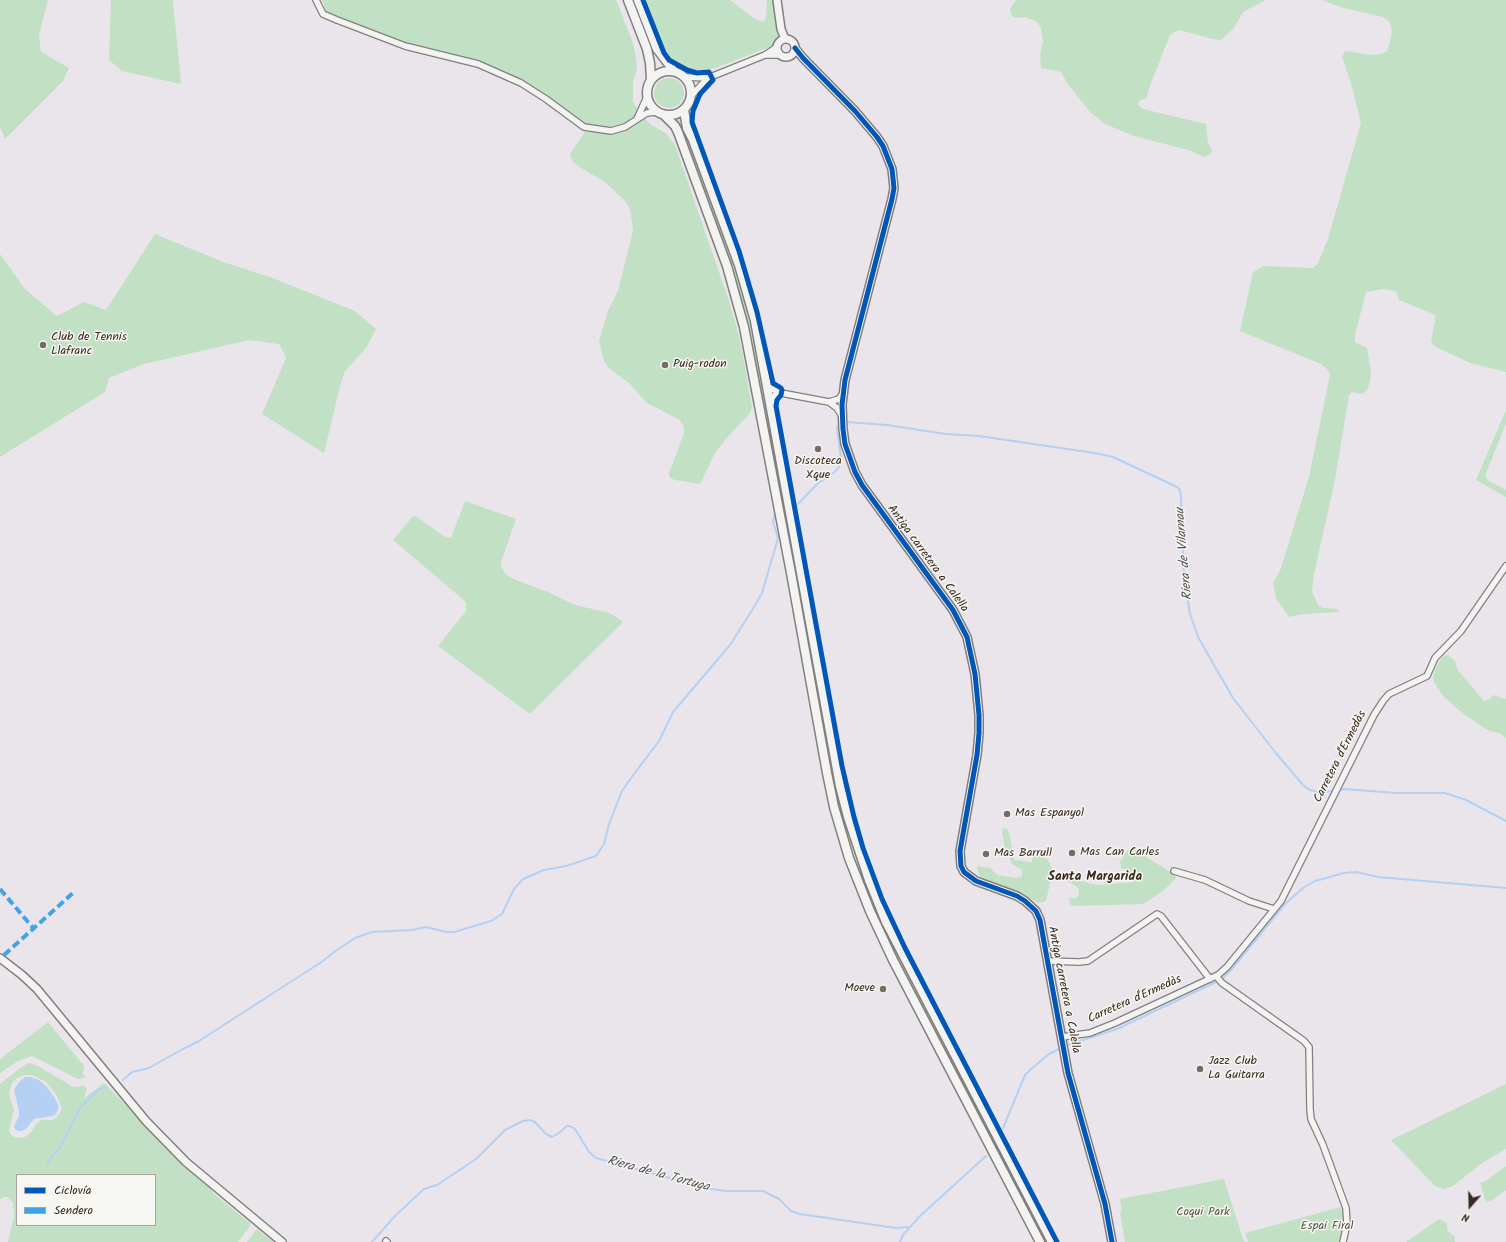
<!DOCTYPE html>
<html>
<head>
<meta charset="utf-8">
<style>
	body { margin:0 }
	#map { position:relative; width:1506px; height:1242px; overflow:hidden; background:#e9e5eb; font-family:Kalam,sans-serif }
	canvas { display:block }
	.legend { position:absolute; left:16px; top:1174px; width:140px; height:52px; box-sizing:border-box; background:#f6f6f2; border:1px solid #aba49d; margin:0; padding:5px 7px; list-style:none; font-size:12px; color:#3b2a1e }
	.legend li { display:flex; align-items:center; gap:8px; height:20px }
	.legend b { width:20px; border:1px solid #aba49d }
	.north { position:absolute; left:1450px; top:1186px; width:40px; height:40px; -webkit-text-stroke:3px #f6f6f2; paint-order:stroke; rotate:200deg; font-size:11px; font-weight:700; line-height:16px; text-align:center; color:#3b2a1e }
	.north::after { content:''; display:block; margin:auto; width:14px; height:18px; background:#3b2a1e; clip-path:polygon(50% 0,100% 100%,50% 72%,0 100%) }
</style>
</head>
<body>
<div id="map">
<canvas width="1506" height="1242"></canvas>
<ul class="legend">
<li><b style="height:5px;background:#0057b8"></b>Ciclovía</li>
<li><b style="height:5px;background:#3fa3ea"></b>Sendero</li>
</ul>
<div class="north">N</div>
</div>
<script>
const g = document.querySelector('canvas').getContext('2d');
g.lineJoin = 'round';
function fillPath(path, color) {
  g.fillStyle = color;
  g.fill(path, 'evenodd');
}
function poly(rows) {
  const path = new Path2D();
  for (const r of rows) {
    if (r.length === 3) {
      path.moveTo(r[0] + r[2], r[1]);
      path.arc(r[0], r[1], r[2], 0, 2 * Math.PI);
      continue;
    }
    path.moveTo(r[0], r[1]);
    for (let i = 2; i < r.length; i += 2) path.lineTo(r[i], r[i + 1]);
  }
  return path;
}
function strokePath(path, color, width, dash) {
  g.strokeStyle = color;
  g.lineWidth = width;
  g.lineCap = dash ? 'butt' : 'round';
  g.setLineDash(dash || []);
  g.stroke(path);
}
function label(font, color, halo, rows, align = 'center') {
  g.font = font + ' Kalam,sans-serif';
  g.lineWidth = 3;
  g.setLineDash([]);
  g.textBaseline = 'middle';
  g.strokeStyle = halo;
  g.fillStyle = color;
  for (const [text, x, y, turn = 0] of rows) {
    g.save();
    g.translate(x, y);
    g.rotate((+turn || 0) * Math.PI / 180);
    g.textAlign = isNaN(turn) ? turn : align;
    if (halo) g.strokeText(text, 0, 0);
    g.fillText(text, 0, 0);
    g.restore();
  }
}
fillPath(poly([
	[0,0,48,0,39,35,41,52,69,68,63,81,5,139,0,127],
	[111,0,173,0,181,84,122,71,109,60],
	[322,0,616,0,633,43,636,58,637,70,633,81,633,102,639,111,651,125,666,133,675,145,728,298,740,339,752,407,750,413,726,439,715,453,700,484,675,480,670,478,669,473,684,433,684,427,680,420,647,403,629,383,610,369,604,361,599,341,608,311,618,291,633,231,632,222,630,209,627,203,605,182,581,168,574,163,571,158,570,154,585,132,538,96,482,67,331,22],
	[645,0,730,0,755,19,762,22,765,20,766,16,767,0,774,0,776,16,779,29,778,37,775,45,718,67,703,71,692,71,678,65,668,56],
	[1016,0,1266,0,1243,12,1234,28,1221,40,1213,39,1179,30,1174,32,1170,35,1151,83,1146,99,1140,100,1138,105,1143,109,1206,124,1208,143,1212,150,1211,154,1203,157,1192,151,1134,136,1105,124,1090,112,1067,83,1061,72,1041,68,1040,56,1043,41,1041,28,1037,22,1025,17,1016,18,1011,15,1010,9],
	[1322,0,1506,0,1506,372,1470,363,1434,346,1431,342,1435,321,1435,316,1431,313,1399,300,1396,291,1383,289,1366,292,1355,335,1355,342,1367,348,1371,371,1370,382,1367,390,1362,394,1352,392,1349,395,1335,480,1314,574,1312,592,1318,605,1323,608,1337,609,1339,612,1302,614,1289,617,1276,598,1273,583,1280,571,1309,477,1330,375,1327,369,1321,364,1240,331,1253,272,1264,266,1313,268,1318,263,1328,239,1361,123,1351,83,1342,57,1345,51,1371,55,1381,54,1387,51,1390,42,1392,30,1389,21,1383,17,1340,7],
	[669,93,15],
	[683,116,691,145,737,271,746,301,753,332,820,690,864,875,1049,1242,1044,1242,882,928,871,904,853,852,844,825,830,767,771,440,748,326,742,302,715,220,680,128,676,119],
	[155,234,223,262,270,277,355,311,376,329,366,348,345,371,339,390,324,453,262,414,286,358,279,344,249,340,144,364,109,378,105,392,0,457,0,254,25,289,57,316,84,302,106,310],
	[1506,410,1506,423,1485,476,1489,481,1506,490,1506,497,1476,480],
	[465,501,516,519,501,562,501,567,506,575,516,580,548,592,575,605,610,613,623,622,530,714,438,646,466,611,466,602,393,540,414,515,445,537,451,538],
	[1448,655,1455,661,1458,670,1484,701,1490,699,1493,695,1506,699,1506,738,1500,733,1490,731,1481,726,1461,712,1445,698,1436,686,1433,678,1435,670,1443,656],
	[1005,828,1008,830,1010,837,1013,857,1015,860,1032,862,1032,852,1043,856,1048,860,1053,870,1046,901,1038,903,1022,894,981,880,977,868,978,866,990,868,997,875,1016,878,1022,876,1022,870,1012,864,1005,848,1002,832,1002,829],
	[1133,847,1138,849,1146,857,1174,874,1176,878,1163,891,1143,904,1076,906,1070,905,1069,898,1076,898,1079,895,1079,889,1076,886,1065,880,1062,876,1074,872,1080,880,1091,884,1101,885,1133,882,1134,878,1132,873,1121,868,1120,862,1126,852],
	[48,1022,84,1066,84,1071,82,1073,86,1077,78,1079,32,1056,18,1061,0,1073,0,1059],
	[29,1063,36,1065,72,1086,78,1087,83,1085,87,1089,84,1098,104,1083,209,1187,214,1194,250,1223,250,1226,238,1242,8,1242,14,1216,13,1203,8,1197,3,1197,0,1200,0,1084,23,1066],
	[25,1075,32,1075,46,1082,56,1094,62,1109,56,1118,52,1120,41,1120,37,1123,31,1132,25,1137,16,1138,11,1135,9,1130,14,1110,10,1098,9,1092,12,1083,17,1078],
	[17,1175,155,1175,155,1225,17,1225],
	[1506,1084,1506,1149,1482,1163,1453,1186,1443,1189,1435,1186,1391,1140],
	[1506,1166,1506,1190,1491,1201,1486,1202,1480,1183,1484,1182],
	[1224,1179,1244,1242,1125,1242,1120,1213,1122,1210,1120,1199],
	[1341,1207,1343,1212,1342,1236,1340,1242,1248,1242,1245,1233],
	[1439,1219,1447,1223,1447,1230,1455,1237,1455,1242,1406,1242],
	[257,1229,273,1242,247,1242]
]), '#c2e1c4');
fillPath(poly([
	[25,1077,31,1077,39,1080,47,1087,55,1098,59,1107,56,1114,53,1116,34,1119,26,1129,22,1131,18,1131,15,1129,14,1126,19,1116,19,1111,14,1090,19,1082]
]), '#b4d1f3');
strokePath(poly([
	[847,422,887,425,946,434,979,436,1095,453,1113,457,1177,487,1180,490,1181,498,1184,575,1190,614,1198,637,1233,698,1275,752,1303,785,1308,789,1320,793,1343,789,1397,793,1445,793,1466,800,1506,821],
	[798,504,817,484,836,471,840,465,841,458,837,428,839,424],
	[1223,978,1232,969,1285,904,1303,888,1315,881,1344,873,1356,872,1378,877,1506,888],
	[1065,1046,1117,1029,1216,982],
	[123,1080,132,1072,149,1068,181,1050,199,1041,323,961,334,952,355,938,372,932,412,930,426,927,446,932,454,932,491,921,502,914,514,889,523,879,544,870,566,866,596,856,604,844,609,824,622,791,631,778,659,741,673,712,730,645,754,607,762,593,778,538,773,522,775,513],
	[1003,1128,1025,1075,1030,1070,1049,1054,1061,1048],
	[47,1163,60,1147,79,1109,98,1090,106,1087],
	[372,1242,395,1216,424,1189,437,1185,476,1159,505,1130,523,1121,530,1120,535,1122,546,1134,552,1137,559,1133,567,1126,570,1126,575,1129,589,1152,596,1158,710,1189,727,1191,763,1191,779,1199,791,1211,800,1214,896,1228,910,1227],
	[900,1242,903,1235,920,1216,986,1156]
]), '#b4d1f3', 2);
const minor = poly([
	[316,0,323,14,337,20,405,46,478,64,521,83,546,99,584,127,611,131,625,127,647,113,656,112],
	[765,55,780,55],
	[684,77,708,78],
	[691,96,708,78,765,55,777,47],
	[637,119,647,97],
	[766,385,770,388,781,393,829,402,839,399,843,393],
	[829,402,837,408,842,416],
	[772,406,775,395,781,393],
	[1174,871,1205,880,1249,901,1274,909],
	[1047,961,1079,962,1088,961,1157,914,1161,916,1210,979],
	[1216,976,1222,983,1304,1041,1309,1047,1310,1109,1311,1119,1323,1145,1346,1208,1347,1224,1343,1242],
	[1062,1037,1090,1033,1115,1023,1218,975,1227,967,1281,901,1374,715,1383,701,1389,694,1427,676,1435,658,1461,631,1506,566],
	[386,1241,387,1242]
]);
const tertiary = poly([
	[777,0,781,29,785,39],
	[786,48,9],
	[795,48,803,58,855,111,877,137,883,146,892,169,894,188,892,199,845,380,842,405,843,429,845,444,855,472,862,485,953,610,967,637,975,674,979,715,979,733,977,755,960,851,961,866,964,872,976,881,1017,896,1025,901,1036,911,1040,920,1068,1073,1105,1204,1112,1242],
	[0,958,22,975,37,989,146,1121,186,1162,282,1242]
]);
const secondary = poly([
	[628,0,647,49,650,63,651,79],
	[638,0,657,49,674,71],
	[669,93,22],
	[684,110,687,128,693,140,739,265,755,321,840,786,848,817,869,880,886,922,1052,1242],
	[664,115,675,126,678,132,727,266,744,327,791,573,827,773,834,807,849,858,870,911,893,960,1040,1242]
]);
strokePath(minor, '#847f7f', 8);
strokePath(tertiary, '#847f7f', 10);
strokePath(secondary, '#847f7f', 11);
strokePath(minor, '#f3f3f2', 5.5);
strokePath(tertiary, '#f3f3f2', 7);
strokePath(secondary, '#f3f3f2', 8);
strokePath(poly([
	[0,889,34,929],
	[4,955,73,893]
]), '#3fa3ea', 4, [8, 4]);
strokePath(poly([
	[643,0,664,53,669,60,687,70,697,73,709,72,713,80,700,94,693,111,692,122,739,251,757,312,773,383,781,388,782,390,781,395,777,400,776,406,842,766,854,817,863,848,882,899,905,948,1057,1242],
	[795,48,803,58,855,111,877,137,883,146,892,169,894,188,892,199,845,380,842,405,843,429,845,444,855,472,862,485,953,610,967,637,975,674,979,715,979,733,977,755,960,851,961,866,964,872,976,881,1017,896,1025,901,1036,911,1040,920,1068,1073,1105,1204,1112,1242]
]), '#0057b8', 5);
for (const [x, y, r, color] of [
	[43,345,4,"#786b66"],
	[665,365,4,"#786b66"],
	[818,449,4,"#786b66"],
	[1007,814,4,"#786b66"],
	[1072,853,4,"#786b66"],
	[986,854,4,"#786b66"],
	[883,989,4,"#786b66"],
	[1200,1069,4,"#786b66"]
]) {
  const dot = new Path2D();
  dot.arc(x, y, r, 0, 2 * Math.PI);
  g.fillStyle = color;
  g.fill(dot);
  strokePath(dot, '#f6f6f2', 1.5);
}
label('12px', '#3b2a1e', '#f6f6f2', [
	["Club de Tennis",51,338],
	["Llafranc",51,352],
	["Puig-rodon",673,365],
	["Discoteca",818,462,"center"],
	["Xque",818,476,"center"],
	["Mas Espanyol",1015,814],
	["Mas Can Carles",1080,853],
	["Mas Barrull",994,854],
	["Moeve",875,989,"right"],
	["Jazz Club",1208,1062],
	["La Guitarra",1208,1076]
], 'left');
label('12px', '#3b2a1e', '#f6f6f2', [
	["Antiga carretera a Calella",927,559,54],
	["Carretera d'Ermedàs",1341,757,-63],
	["Antiga carretera a Calella",1063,990,79],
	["Carretera d'Ermedàs",1135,1000,-24]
]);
label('12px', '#555740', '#f6f6f2', [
	["Coqui Park",1203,1213],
	["Espai Firal",1327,1227]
]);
label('italic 13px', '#545254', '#f6f6f2', [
	["Riera de Vilarnau",1185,554,-95],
	["Riera de la Tortuga",658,1175,15]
]);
label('bold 13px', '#3b2a1e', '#f6f6f2', [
	["Santa Margarida",1095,878]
]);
</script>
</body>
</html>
